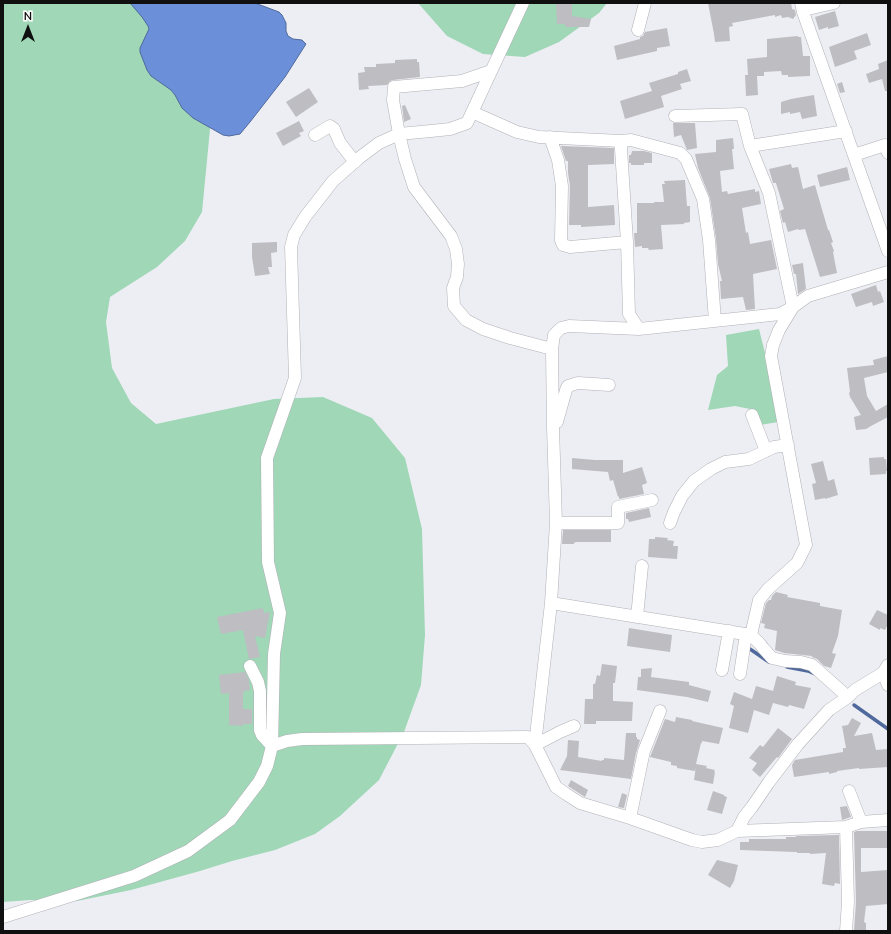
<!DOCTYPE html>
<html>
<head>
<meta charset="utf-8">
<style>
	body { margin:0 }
	#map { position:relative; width:891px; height:934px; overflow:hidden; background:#edeef3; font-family:Mulish,sans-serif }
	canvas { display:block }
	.frame { position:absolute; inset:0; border:4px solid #101011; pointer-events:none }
	.north { position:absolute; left:8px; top:8px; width:40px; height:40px; -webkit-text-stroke:3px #fff; paint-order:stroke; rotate:0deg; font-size:11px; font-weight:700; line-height:16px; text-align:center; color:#101011 }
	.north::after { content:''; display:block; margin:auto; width:14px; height:18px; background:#101011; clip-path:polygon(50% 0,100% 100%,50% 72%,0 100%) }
</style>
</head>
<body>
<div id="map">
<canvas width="891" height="934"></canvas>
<div class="frame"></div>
<div class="north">N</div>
</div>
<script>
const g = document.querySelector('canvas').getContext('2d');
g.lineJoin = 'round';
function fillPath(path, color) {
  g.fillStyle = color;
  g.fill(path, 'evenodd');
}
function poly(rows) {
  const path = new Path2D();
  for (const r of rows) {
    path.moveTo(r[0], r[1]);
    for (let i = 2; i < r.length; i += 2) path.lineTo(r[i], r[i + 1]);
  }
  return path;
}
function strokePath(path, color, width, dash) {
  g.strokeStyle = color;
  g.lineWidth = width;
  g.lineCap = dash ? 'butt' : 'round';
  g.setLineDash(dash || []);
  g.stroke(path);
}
fillPath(poly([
	[3,3,235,3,211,119,202,212,185,241,157,267,110,297,106,322,112,368,131,403,156,424,274,399,323,397,372,418,405,458,422,529,425,635,421,685,404,732,379,780,340,816,315,834,275,850,232,861,200,871,131,890,77,901,30,900,3,902],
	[418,3,607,3,599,13,559,42,525,57,483,54,447,36],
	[759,329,766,357,778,422,760,425,755,410,735,406,708,410,717,375,728,366,726,335]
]), '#9fd7b7');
const water = poly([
	[130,3,255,3,279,12,282,15,286,23,286,31,288,36,293,39,302,40,306,44,285,77,250,122,240,134,229,136,223,135,193,118,182,108,175,95,171,90,151,76,147,70,140,52,140,48,149,29,148,26,142,17,130,3]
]);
fillPath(water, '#6b8fd8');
strokePath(water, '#50699c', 1);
strokePath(poly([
	[750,649,766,660,769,662],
	[787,667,808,671,815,674],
	[854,705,888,729]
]), '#50699c', 3.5);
fillPath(poly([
	[556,3,572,3,572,16,591,19,589,27,565,27,565,24,557,24],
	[708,3,791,3,792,9,795,10,796,15,793,19,788,17,782,18,781,15,775,17,775,15,732,23,733,26,729,27,730,41,715,42,714,34],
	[835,11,839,26,828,29,828,27,819,30,815,17],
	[667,28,670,46,657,48,657,51,617,60,614,46,640,39,640,37,643,36,645,32],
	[867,33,871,45,854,51,857,59,835,67,829,47],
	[798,36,798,37,801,37,803,56,810,56,810,76,788,77,788,75,782,75,781,71,764,72,764,76,757,76,758,95,746,96,745,75,748,75,747,59,767,57,767,39],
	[417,59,417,62,419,62,420,77,393,80,390,81,387,85,368,86,369,89,359,90,358,73,365,72,364,67,376,67,376,64,395,63,395,60],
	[888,60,888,91,885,91,882,79,869,83,866,74,879,69,878,64],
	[687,69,691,81,680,84,682,89,661,96,664,107,625,119,620,101,652,91,649,83,678,74,678,72],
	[842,82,845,92,840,93,837,84],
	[309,88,318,102,296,117,286,102],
	[814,95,817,116,802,119,800,112,790,114,790,112,781,114,781,102,791,99],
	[405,105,411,119,404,122,402,106],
	[299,121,304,131,299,133,301,136,283,146,276,133],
	[673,123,695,123,697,148,687,150,681,135,674,137],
	[733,138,734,149,732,149,734,169,720,171,722,192,727,191,728,194,755,189,755,192,759,191,761,204,742,208,746,233,748,232,750,244,771,240,777,269,753,274,755,309,746,310,743,297,721,299,720,281,722,281,718,264,716,239,710,198,698,168,695,154,716,152,716,140],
	[561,146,614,148,614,164,588,165,588,207,614,205,615,225,581,227,581,225,569,225,570,186,568,173,568,161,566,161],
	[632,151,644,151,652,153,652,163,644,163,644,165,631,165,631,163,629,163,629,155,631,155],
	[791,164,792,168,798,167,803,189,815,185,828,230,829,230,833,242,831,243,834,251,833,252,837,273,820,277,805,229,799,230,798,229,788,232,785,222,783,223,780,211,784,209,776,183,773,183,769,169],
	[847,167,850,180,820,187,817,175],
	[685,180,687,206,690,206,690,222,684,223,684,224,661,225,663,249,649,250,648,248,642,248,642,246,635,247,634,233,637,233,637,203,654,203,654,202,664,202,662,184,665,184,664,181],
	[277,242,277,252,271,253,272,267,268,267,270,274,255,276,252,257,252,243],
	[803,263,806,289,798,294,796,274,794,274,792,265],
	[876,285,878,292,880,291,884,302,873,306,872,302,856,307,851,294],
	[888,356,888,372,864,378,867,396,876,411,888,404,888,417,871,426,866,429,856,430,854,417,861,415,850,397,849,393,850,392,847,368,874,365,873,360],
	[884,457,884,459,886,459,887,471,886,471,886,474,870,475,869,458],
	[572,458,595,460,623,460,623,473,642,467,647,483,642,485,644,494,619,499,619,496,618,497,613,480,610,481,608,472,572,469],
	[823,461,828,481,834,479,838,495,825,499,825,498,815,500,812,484,816,483,811,464],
	[649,508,651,517,629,522,628,519,626,519,626,513],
	[563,530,611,530,611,542,576,542,574,543,574,544,562,544],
	[655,537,668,538,667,540,674,541,673,546,678,546,677,559,648,557,649,539,655,539],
	[776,592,788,595,787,597,820,603,820,606,842,610,838,636,832,653,836,654,831,668,824,666,817,659,812,657,812,656,784,653,775,650,777,631,764,628,765,624,761,623,766,603,769,600,771,600,772,596],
	[263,608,264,613,270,612,265,638,255,636,260,657,249,659,243,630,221,634,217,617],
	[877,610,888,615,888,624,885,630,880,628,880,630,869,624],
	[629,628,672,635,670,652,627,646],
	[602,664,617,666,615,683,613,683,613,701,633,702,632,721,596,721,596,724,584,724,585,699,593,699,593,684,595,684,597,675,600,676],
	[652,668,651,677,689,682,689,685,711,691,708,702,687,697,637,690,638,677,641,677,641,669],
	[245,672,249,681,250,690,244,691,244,693,243,693,243,709,252,709,252,724,243,724,243,726,229,725,229,693,221,694,219,675],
	[777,676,796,682,795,685,811,688,804,709,789,705,788,707,773,703,769,715,754,710,748,733,729,728,734,706,730,704,734,692,752,699,756,686,773,691],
	[676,717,692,720,692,721,723,728,719,744,702,741,702,743,701,743,696,764,707,766,706,768,715,770,714,772,715,772,713,784,694,780,696,766,695,771,677,768,677,766,671,765,671,762,650,757,665,719,675,722],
	[852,718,861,723,854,736,872,733,876,750,888,749,888,767,859,769,859,768,837,771,837,772,829,774,829,772,794,777,792,765,795,760,843,752,843,748,846,748,842,726,848,725],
	[778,728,792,739,778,758,777,757,760,777,752,770,757,763,749,758,760,745,763,747],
	[626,733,636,733,636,737,637,737,637,739,640,740,636,753,631,779,560,770,567,756,568,740,579,741,578,757,602,761,602,760,604,760,604,758,624,760],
	[571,780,588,790,585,797,568,786],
	[713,791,724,795,724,796,727,797,722,814,707,810],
	[622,793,627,795,624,808,618,807],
	[847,806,851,817,842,820,840,807],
	[857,831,888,831,888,848,861,848,861,872,888,870,888,904,866,906,864,922,866,923,866,931,854,931,856,902,854,832],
	[839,835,840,884,835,883,834,886,822,884,826,853,810,854,810,853,797,853,797,852,796,852,740,850,740,842,749,842,749,839,786,839,786,837,796,837,796,836],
	[717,860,738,865,734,881,730,888,708,875]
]), '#bdbdc2');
const minor = poly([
	[801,3,803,12,888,251],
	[803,12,808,9,834,3],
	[638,30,645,3],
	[491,71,462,81,394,87,393,100,399,134,405,159,414,187,451,236,456,249,458,264,457,277,453,288,454,306,466,320,483,329,510,338,552,349],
	[472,112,517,132,539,137,621,141,631,140,680,153,686,159,703,199,709,240,715,321],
	[315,135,330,126,334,129,340,143,355,162],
	[550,137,558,160,562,186,561,240,563,245,570,247,627,242],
	[621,141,621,149,627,242,629,314,639,329],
	[750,146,846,131],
	[854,155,885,145,888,153],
	[752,415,766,451],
	[557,422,566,390,568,386,578,383,609,385],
	[556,523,618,523,618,507,652,500],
	[670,523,674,512,682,496,694,481,711,469,725,462,749,459,774,447,788,445],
	[551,603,751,635,759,600,768,589,797,563,806,545,771,356,773,345,779,330,793,307,769,193,750,146,742,114,675,116],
	[637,617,642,566],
	[751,635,760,644,763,648,772,658,785,661,801,662,812,665,848,697],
	[888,665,883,673,888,685],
	[250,666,258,682,260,691,260,730,262,735,272,746],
	[722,670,729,631],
	[740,674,746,634],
	[535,745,551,603,556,523,553,427,552,349,554,335,561,328,569,326,639,329,780,314,793,307,808,296,888,272],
	[535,745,560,732,574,726],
	[272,746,274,654,280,613,268,562,267,458,295,378,291,247,294,235,305,217,333,181,359,158,379,143,399,134,431,131,450,129,467,123,523,3],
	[849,791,861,822],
	[630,818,644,751,660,711],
	[737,831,744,817,752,807,769,782,798,744,829,710,848,697,855,690,883,673],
	[3,917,134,876,188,851,230,820,259,782,267,766,272,746,287,741,302,739,528,737,535,745,556,787,566,794,580,803,630,818,692,840,702,842,718,840,737,831,846,827,861,822,888,820],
	[846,931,848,902,846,827]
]);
strokePath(minor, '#b0b1b6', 13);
strokePath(minor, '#fff', 12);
</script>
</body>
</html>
